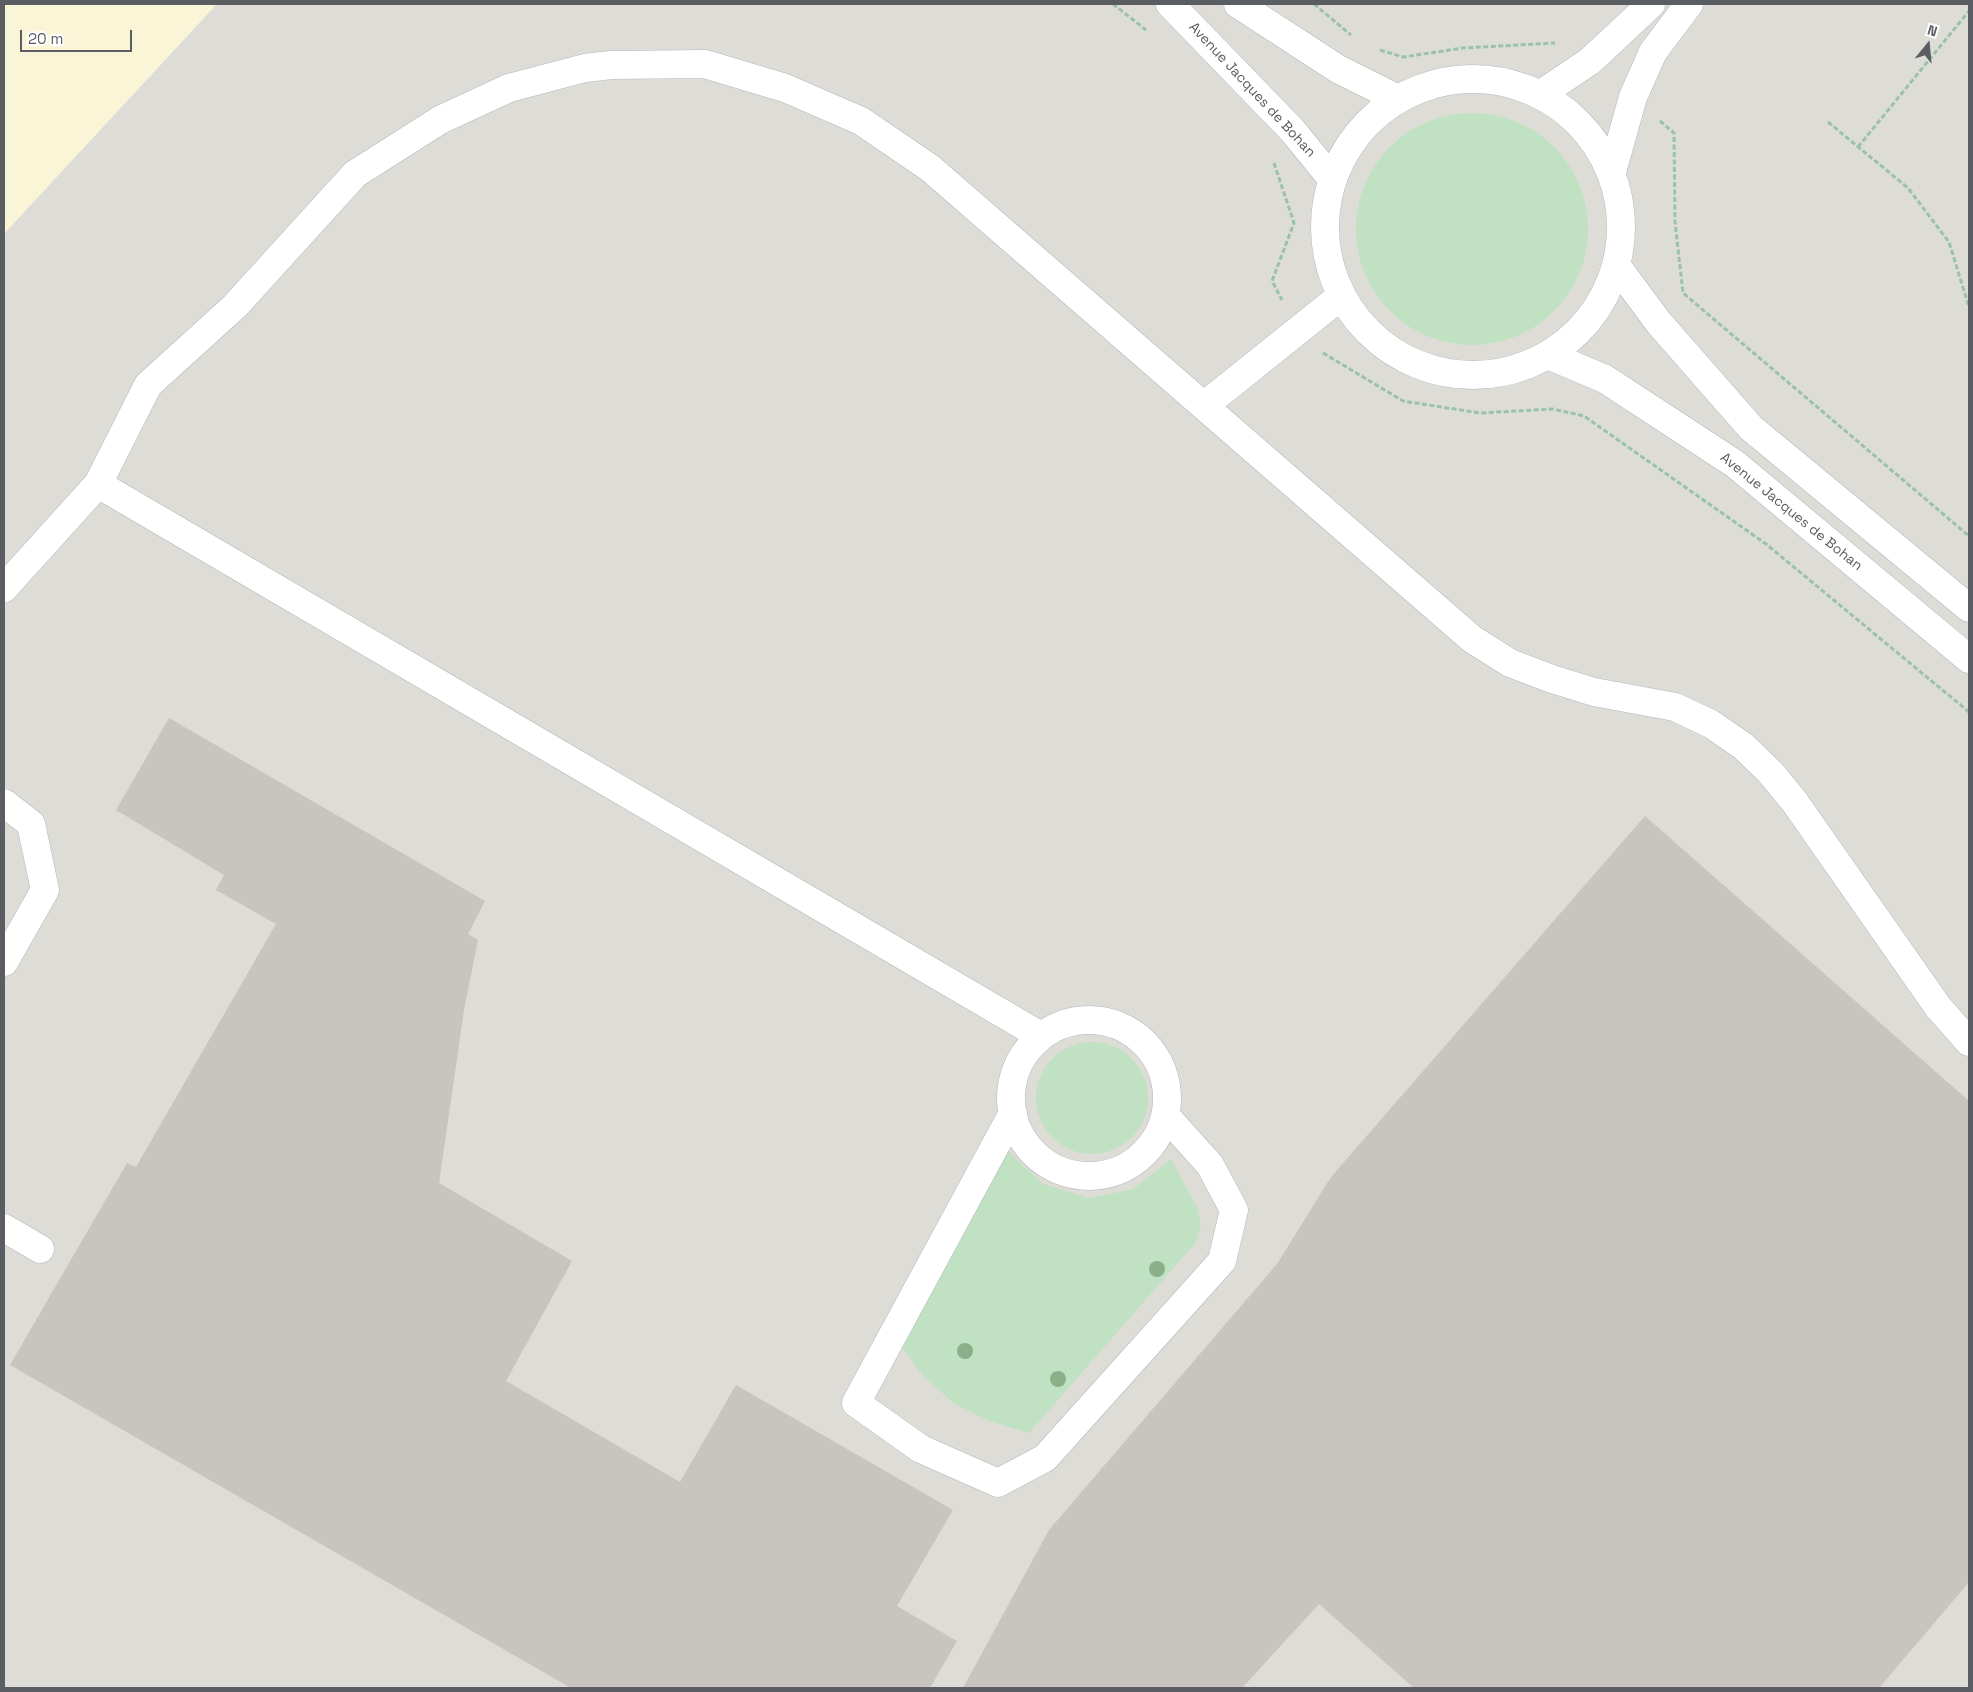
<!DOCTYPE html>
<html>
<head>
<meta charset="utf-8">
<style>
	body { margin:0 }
	#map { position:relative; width:1973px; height:1692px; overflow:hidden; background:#eceae2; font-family:"Space Grotesk",sans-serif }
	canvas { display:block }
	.frame { position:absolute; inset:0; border:5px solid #5a5d62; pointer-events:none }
	.north { position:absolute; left:1903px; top:20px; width:50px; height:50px; -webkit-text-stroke:4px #fff; paint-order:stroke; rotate:17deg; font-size:14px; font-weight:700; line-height:20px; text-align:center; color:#5a5d62 }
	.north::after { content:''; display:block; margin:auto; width:18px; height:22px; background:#5a5d62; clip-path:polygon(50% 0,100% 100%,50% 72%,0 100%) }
	.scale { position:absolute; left:20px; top:30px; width:112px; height:22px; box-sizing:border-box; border:2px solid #5a5d62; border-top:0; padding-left:6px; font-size:15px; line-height:18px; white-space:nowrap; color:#5a5d62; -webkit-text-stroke:4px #fff; paint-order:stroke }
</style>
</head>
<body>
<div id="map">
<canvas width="1973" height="1692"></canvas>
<div class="frame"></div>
<div class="north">N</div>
<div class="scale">20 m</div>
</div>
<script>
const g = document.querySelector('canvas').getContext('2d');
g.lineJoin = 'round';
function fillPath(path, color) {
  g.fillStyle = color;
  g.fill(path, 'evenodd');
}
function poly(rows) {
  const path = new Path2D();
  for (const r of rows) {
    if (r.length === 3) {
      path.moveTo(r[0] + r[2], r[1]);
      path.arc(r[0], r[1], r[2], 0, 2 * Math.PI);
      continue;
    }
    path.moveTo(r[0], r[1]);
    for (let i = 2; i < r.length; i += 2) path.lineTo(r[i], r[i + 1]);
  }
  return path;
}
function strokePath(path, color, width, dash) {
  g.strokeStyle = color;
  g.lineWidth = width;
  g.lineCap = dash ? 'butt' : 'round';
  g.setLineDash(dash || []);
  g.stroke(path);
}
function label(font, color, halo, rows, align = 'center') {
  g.font = font + ' "Space Grotesk",sans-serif';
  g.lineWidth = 4;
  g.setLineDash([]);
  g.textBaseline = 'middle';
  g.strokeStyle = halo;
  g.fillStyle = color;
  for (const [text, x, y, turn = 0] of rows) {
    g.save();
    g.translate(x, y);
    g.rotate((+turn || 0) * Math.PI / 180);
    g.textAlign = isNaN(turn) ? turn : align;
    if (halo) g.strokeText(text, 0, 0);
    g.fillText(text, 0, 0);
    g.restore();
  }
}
fillPath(poly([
	[4,4,217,4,4,234]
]), '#fbf5d8');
fillPath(poly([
	[217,4,1969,4,1969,1688,4,1688,4,234]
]), '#dedcd7');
fillPath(poly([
	[1472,229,116],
	[1092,1098,56],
	[1007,1150,1043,1184,1089,1198,1133,1189,1171,1159,1197,1207,1201,1225,1196,1242,1029,1433,992,1422,955,1404,924,1377,899,1343]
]), '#c0e2c2');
fillPath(poly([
	[169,718,485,901,468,934,478,940,464,1010,439,1183,572,1261,506,1381,680,1482,736,1385,953,1510,897,1606,957,1641,930,1688,571,1688,10,1365,127,1163,136,1167,276,924,216,890,224,875,116,810],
	[1645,816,1969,1101,1969,1582,1879,1688,1414,1688,1319,1604,1242,1688,963,1688,1049,1530,1277,1264,1331,1177]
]), '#c8c4c0');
const minor = poly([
	[1170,4,1292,130,1332,179],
	[1238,4,1338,69,1398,99],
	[1473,227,148],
	[1541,94,1590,61,1651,4],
	[1612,172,1633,97,1653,52,1689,4],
	[1616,265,1659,323,1751,428,1969,608],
	[1548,355,1605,379,1735,464,1969,659],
	[1205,405,1341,296],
	[98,484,1041,1036],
	[4,588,98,484,148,385,235,306,355,174,440,120,509,88,585,68,611,65,705,64,785,88,861,121,930,168,1472,639,1510,663,1552,679,1594,692,1675,707,1711,724,1743,746,1770,772,1794,801,1938,1007,1969,1042],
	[4,803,31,824,45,890,4,962],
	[1089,1098,78],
	[1013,1113,856,1403,921,1449,998,1483,1045,1458,1222,1261,1234,1210,1210,1165,1166,1116],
	[4,1228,40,1249]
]);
strokePath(minor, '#b5b7bc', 29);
strokePath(poly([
	[1113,4,1146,30],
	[1314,4,1351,35],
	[1380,50,1403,57,1463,48,1555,43],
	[1660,121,1674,133,1675,222,1683,293,1969,536],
	[1828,122,1908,188,1949,242,1969,307],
	[1858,147,1969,11],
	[1274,163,1294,223,1272,281,1282,300],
	[1323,353,1403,401,1480,413,1553,409,1584,416,1766,544,1969,712]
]), '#9ac2a8', 3, [5, 2.5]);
strokePath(minor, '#fff', 28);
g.fillStyle = '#8ab089';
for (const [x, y] of [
	[1157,1269],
	[965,1351],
	[1058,1379]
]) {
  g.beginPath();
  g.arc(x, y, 8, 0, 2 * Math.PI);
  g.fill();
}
label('14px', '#5a5d62', '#fff', [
	["Avenue Jacques de Bohan",1252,90,47],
	["Avenue Jacques de Bohan",1791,512,39]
]);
</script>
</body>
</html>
